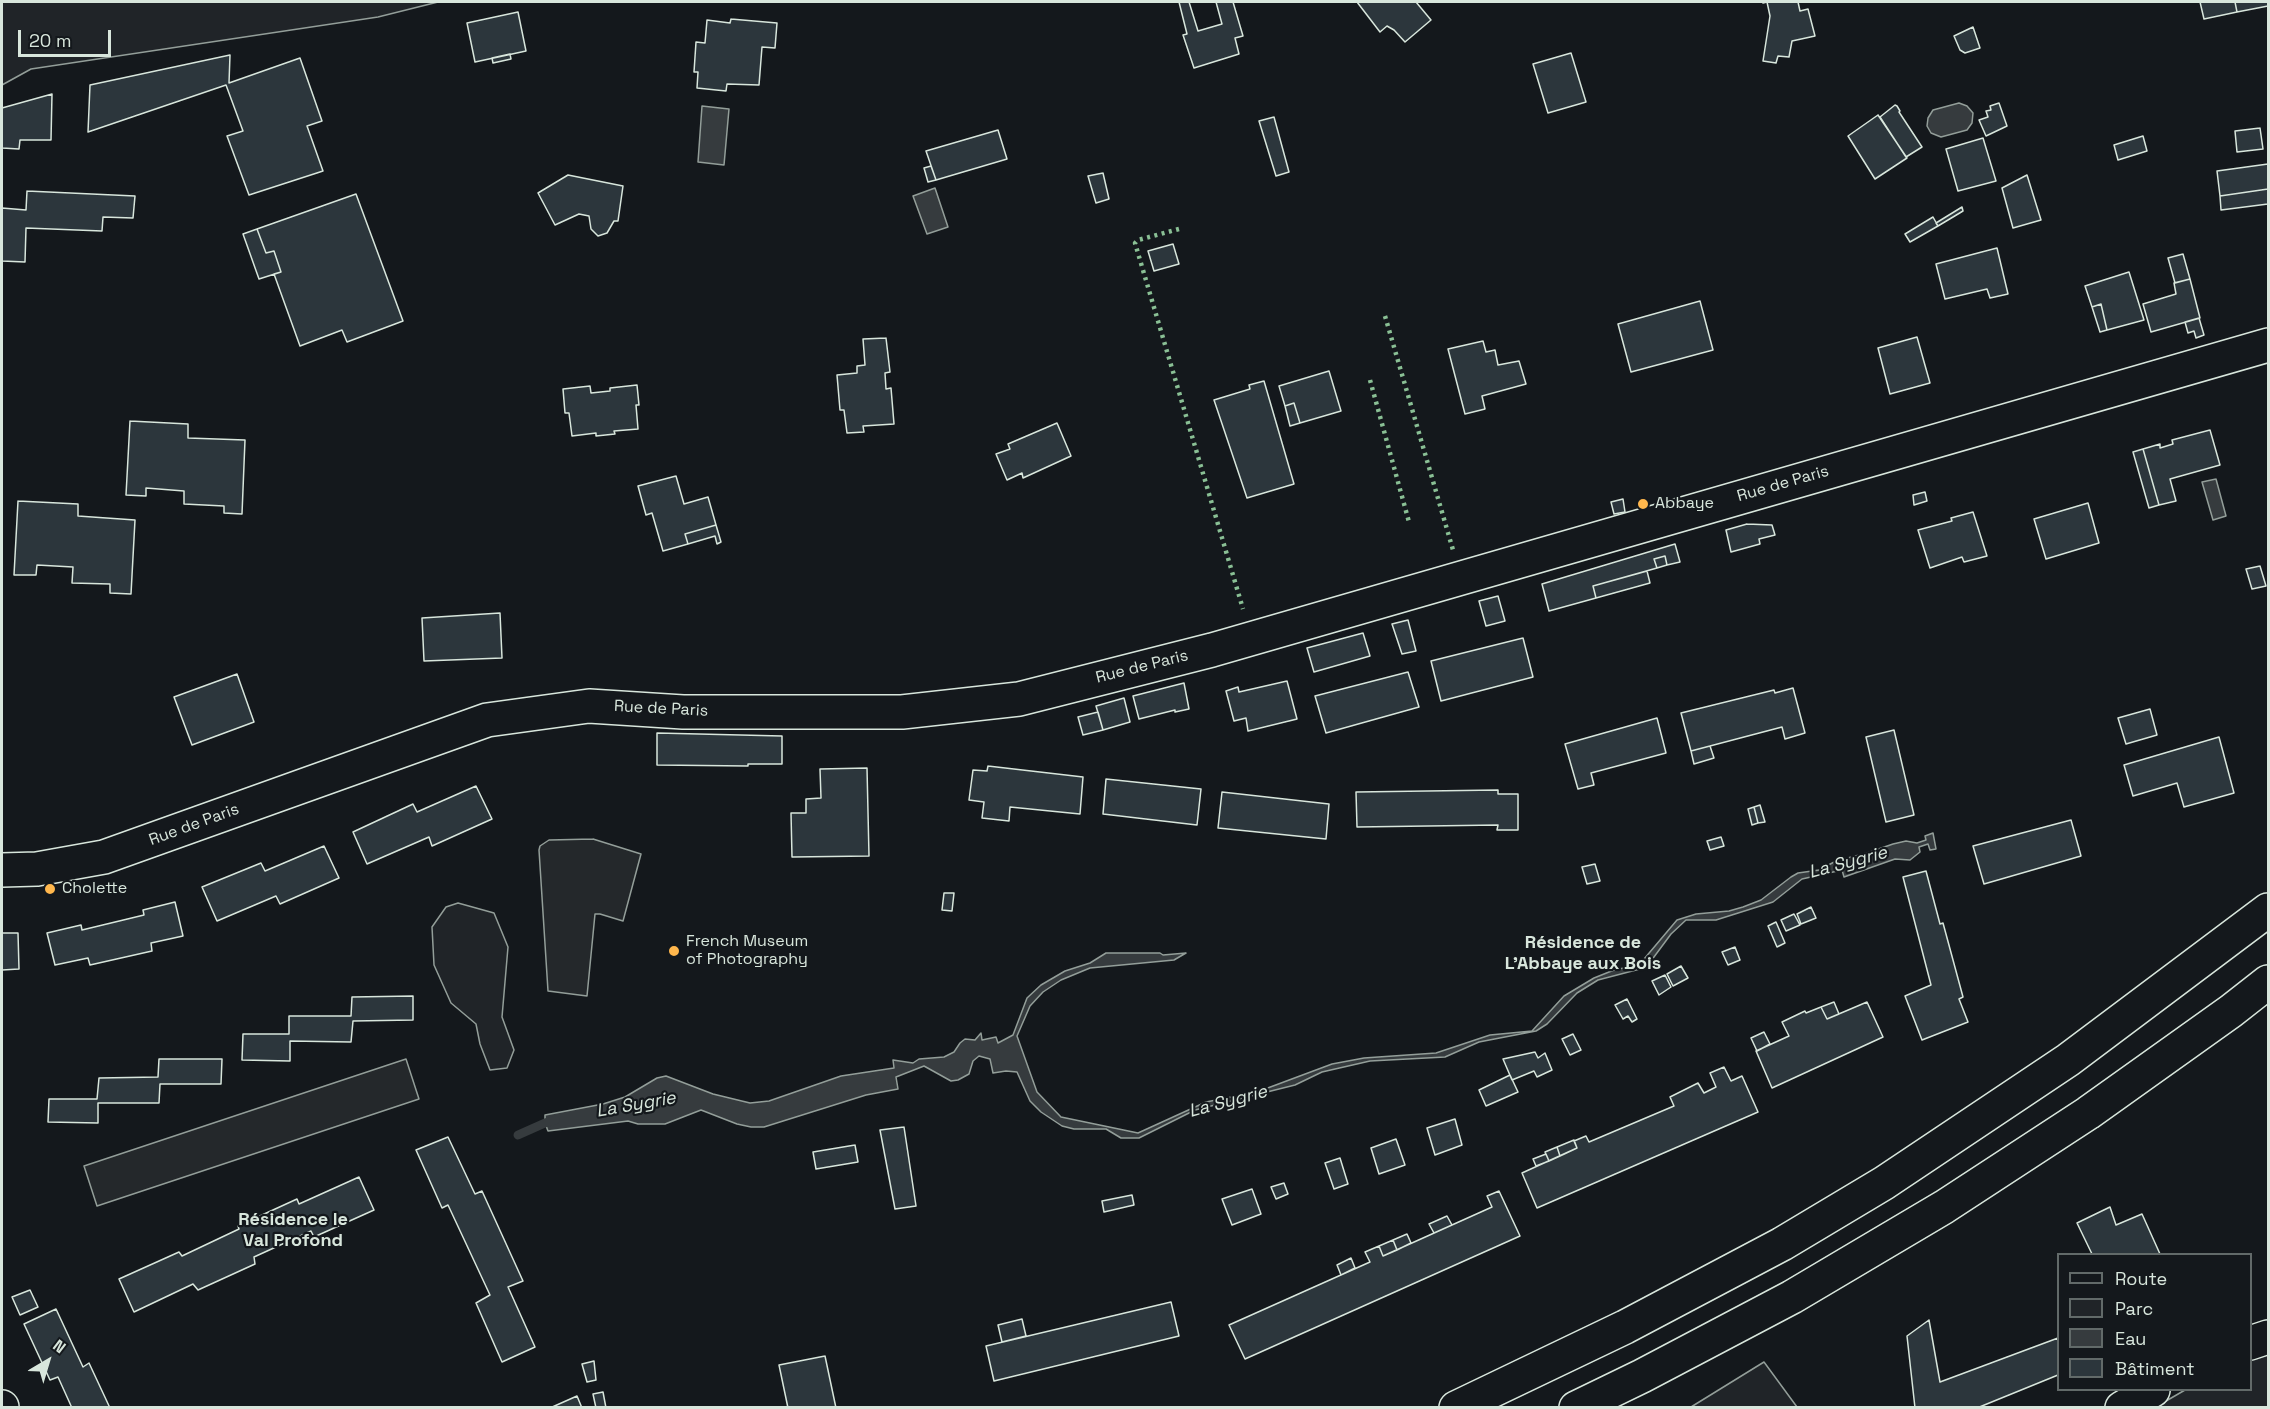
<!DOCTYPE html>
<html>
<head>
<meta charset="utf-8">
<style>
	body { margin:0 }
	#map { position:relative; width:2270px; height:1409px; overflow:hidden; background:#14181c; font-family:"Space Grotesk",sans-serif }
	canvas { display:block }
	.frame { position:absolute; inset:0; border:3px solid #d8e6dc; pointer-events:none }
	.legend { position:absolute; left:2057px; top:1253px; width:195px; height:138px; box-sizing:border-box; background:#14181c; border:2px solid #626a69; margin:0; padding:8px 10px; list-style:none; font-size:18px; color:#d8e6dc }
	.legend li { display:flex; align-items:center; gap:12px; height:30px }
	.legend b { width:30px; border:2px solid #626a69 }
	.north { position:absolute; left:18px; top:1331px; width:60px; height:60px; -webkit-text-stroke:4px #14181c; paint-order:stroke; rotate:38deg; font-size:16px; font-weight:700; line-height:24px; text-align:center; color:#d8e6dc }
	.north::after { content:''; display:block; margin:auto; width:21px; height:27px; background:#d8e6dc; clip-path:polygon(50% 0,100% 100%,50% 72%,0 100%) }
	.scale { position:absolute; left:18px; top:30px; width:93px; height:27px; box-sizing:border-box; border:3px solid #d8e6dc; border-top:0; padding-left:8px; font-size:18px; line-height:21px; white-space:nowrap; color:#d8e6dc; -webkit-text-stroke:4px #14181c; paint-order:stroke }
</style>
</head>
<body>
<div id="map">
<canvas width="2270" height="1409"></canvas>
<div class="frame"></div>
<ul class="legend">
<li><b style="height:8px;background:#14181c"></b>Route</li>
<li><b style="height:16px;background:#202428"></b>Parc</li>
<li><b style="height:16px;background:#363b3e"></b>Eau</li>
<li><b style="height:16px;background:#2c363c"></b>Bâtiment</li>
</ul>
<div class="north">N</div>
<div class="scale">20 m</div>
</div>
<script>
const g = document.querySelector('canvas').getContext('2d');
g.lineJoin = 'round';
function fillPath(path, color) {
  g.fillStyle = color;
  g.fill(path, 'evenodd');
}
function poly(rows) {
  const path = new Path2D();
  for (const r of rows) {
    path.moveTo(r[0], r[1]);
    for (let i = 2; i < r.length; i += 2) path.lineTo(r[i], r[i + 1]);
  }
  return path;
}
function strokePath(path, color, width, dash) {
  g.strokeStyle = color;
  g.lineWidth = width;
  g.lineCap = dash ? 'butt' : 'round';
  g.setLineDash(dash || []);
  g.stroke(path);
}
function label(font, color, halo, rows, align = 'center') {
  g.font = font + ' "Space Grotesk",sans-serif';
  g.lineWidth = 4.5;
  g.setLineDash([]);
  g.textBaseline = 'middle';
  g.strokeStyle = halo;
  g.fillStyle = color;
  for (const [text, x, y, turn = 0] of rows) {
    g.save();
    g.translate(x, y);
    g.rotate((+turn || 0) * Math.PI / 180);
    g.textAlign = isNaN(turn) ? turn : align;
    if (halo) g.strokeText(text, 0, 0);
    g.fillText(text, 0, 0);
    g.restore();
  }
}
const green = poly([
	[2,2,438,2,378,17,31,69,2,85,2,2],
	[458,903,494,913,508,947,502,1017,514,1050,507,1068,490,1070,480,1044,476,1024,451,1003,434,965,432,927,446,907,458,903],
	[2268,1340,2268,1407,2154,1408,2185,1390,2250,1390,2251,1351,2268,1340],
	[1764,1362,1797,1407,1691,1407,1764,1362]
]);
fillPath(green, '#202428');
strokePath(green, '#939e99', 1.5);
const parking = poly([
	[593,839,641,854,623,921,600,914,595,914,587,996,548,991,539,850,540,846,549,840,593,839],
	[406,1059,419,1099,97,1206,84,1166,406,1059]
]);
fillPath(parking, '#24282b');
strokePath(parking, '#939e99', 1.5);
const water = poly([
	[1959,103,1967,106,1973,113,1972,123,1967,130,1941,137,1931,133,1927,126,1928,118,1933,110,1959,103],
	[702,106,729,109,724,165,698,162,702,106],
	[935,188,948,227,927,234,913,196,935,188],
	[2216,479,2226,516,2213,520,2202,482,2216,479],
	[1933,833,1936,849,1930,850,1928,844,1919,847,1920,852,1910,860,1895,859,1844,877,1842,870,1802,879,1773,902,1716,920,1686,920,1671,934,1651,961,1640,969,1598,980,1577,993,1547,1024,1536,1031,1479,1042,1445,1057,1370,1061,1322,1072,1295,1085,1195,1110,1139,1138,1121,1138,1106,1129,1074,1129,1062,1126,1041,1112,1030,1101,1017,1072,1006,1071,993,1073,990,1059,979,1056,973,1061,969,1074,958,1080,951,1081,924,1066,896,1077,898,1089,866,1095,764,1127,751,1127,737,1124,701,1110,665,1124,638,1124,628,1121,548,1131,545,1123,545,1115,603,1104,625,1097,657,1078,666,1076,713,1094,750,1103,769,1101,841,1076,894,1068,893,1060,913,1063,919,1059,944,1057,954,1052,960,1043,965,1039,975,1040,981,1033,982,1040,996,1037,998,1043,1013,1035,1027,998,1041,985,1065,971,1090,963,1106,953,1160,953,1163,955,1186,953,1174,960,1090,968,1061,980,1043,992,1030,1006,1017,1036,1037,1092,1061,1117,1138,1133,1206,1102,1257,1092,1332,1064,1364,1058,1436,1053,1490,1035,1532,1031,1564,996,1594,978,1614,970,1639,965,1677,920,1696,914,1729,911,1743,907,1761,900,1791,877,1798,873,1819,870,1836,861,1867,853,1893,844,1906,841,1917,843,1926,840,1925,836,1933,833]
]);
fillPath(water, '#363b3e');
strokePath(water, '#939e99', 1.5);
strokePath(poly([
	[518,1135,545,1123,555,1120]
]), '#363b3e', 9);
const building = poly([
	[1179,2,1189,2,1198,31,1222,24,1216,2,1233,2,1243,36,1235,38,1239,54,1194,68,1183,35,1187,34,1179,2],
	[1357,2,1416,2,1431,20,1405,42,1394,30,1387,26,1380,32,1357,2],
	[1763,2,1798,2,1800,11,1808,9,1815,36,1792,41,1789,57,1778,56,1776,63,1763,61,1770,16,1767,2,1763,3,1763,2],
	[2200,2,2235,2,2237,12,2204,19,2200,2],
	[2235,2,2268,2,2268,6,2237,12,2235,2],
	[518,12,526,51,475,62,467,23,518,12],
	[731,19,777,23,775,48,762,47,759,85,727,84,726,91,697,88,698,72,694,72,696,42,705,43,707,20,730,23,731,19],
	[1973,27,1980,48,1965,53,1960,50,1954,36,1973,27],
	[1571,53,1586,102,1548,113,1533,64,1571,53],
	[510,54,511,59,493,63,492,58,510,54],
	[230,55,229,83,300,58,322,121,307,126,323,171,249,195,227,136,243,131,226,85,88,132,90,85,230,55],
	[52,94,51,140,20,140,19,149,2,148,2,108,52,94],
	[1999,103,2007,126,1986,136,1979,120,1988,117,1986,111,1991,110,1990,106,1999,103],
	[1895,105,1897,106,1900,111,1899,112,1922,147,1906,157,1880,117,1895,105],
	[1878,115,1907,158,1875,179,1848,136,1878,115],
	[1274,117,1289,172,1276,176,1259,121,1274,117],
	[2260,128,2263,149,2237,152,2235,131,2260,128],
	[998,130,1007,159,936,180,926,151,998,130],
	[2143,136,2147,151,2118,160,2114,145,2143,136],
	[1983,138,1996,181,1958,191,1946,149,1983,138],
	[2268,164,2268,189,2220,196,2217,171,2268,164],
	[931,166,936,180,928,182,924,168,931,166],
	[1103,173,1109,199,1096,203,1088,176,1103,173],
	[568,175,623,186,618,221,614,221,607,233,598,236,591,229,589,216,579,214,555,225,538,193,568,175],
	[2027,175,2041,220,2013,228,2002,188,2027,175],
	[2268,189,2268,204,2221,210,2220,196,2268,189],
	[27,191,135,196,133,218,103,217,102,231,26,228,25,262,2,261,2,208,26,210,27,191],
	[356,194,403,321,347,342,342,330,300,346,274,274,281,272,274,251,266,253,257,229,356,194],
	[1962,207,1963,211,1938,226,1936,223,1962,207],
	[1933,217,1938,226,1910,242,1905,234,1933,217],
	[257,229,266,253,274,251,281,272,259,279,243,234,257,229],
	[1173,244,1179,264,1154,271,1148,251,1173,244],
	[1997,248,2008,294,1990,298,1987,289,1945,299,1936,264,1997,248],
	[2183,254,2190,279,2175,283,2168,258,2183,254],
	[2129,272,2144,320,2107,330,2101,304,2092,307,2085,286,2129,272],
	[2190,279,2200,318,2151,332,2143,304,2176,294,2174,283,2190,279],
	[1700,301,1713,350,1631,372,1618,324,1700,301],
	[2101,304,2107,330,2100,332,2092,307,2101,304],
	[2199,318,2204,335,2196,338,2194,331,2188,333,2185,322,2199,318],
	[1917,337,1930,383,1890,394,1878,348,1917,337],
	[886,338,890,372,885,373,886,389,891,388,894,424,863,426,864,432,847,433,844,410,840,410,837,375,857,373,857,366,865,365,863,339,886,338],
	[1483,341,1486,352,1495,350,1498,365,1519,361,1526,384,1482,396,1485,409,1465,414,1448,349,1483,341],
	[1329,371,1341,411,1300,423,1294,403,1285,406,1279,386,1329,371],
	[1264,381,1294,484,1247,498,1214,400,1250,389,1249,385,1264,381],
	[637,385,639,405,636,405,638,429,614,431,615,434,596,436,596,433,572,436,569,413,565,413,563,389,590,386,591,393,610,391,610,388,637,385],
	[1294,403,1300,423,1290,426,1285,406,1294,403],
	[130,421,188,424,188,438,245,440,242,514,224,513,224,506,184,504,184,491,146,488,146,496,126,495,130,421],
	[1057,423,1071,456,1023,478,1022,473,1007,480,996,454,1010,449,1008,444,1057,423],
	[2210,430,2220,465,2170,479,2176,501,2159,505,2143,449,2160,444,2160,448,2173,444,2172,440,2210,430],
	[2143,449,2159,505,2149,508,2133,452,2143,449],
	[676,476,684,504,708,497,716,525,685,534,688,544,663,551,652,513,646,515,638,486,676,476],
	[1925,492,1927,501,1914,505,1913,495,1925,492],
	[1623,499,1625,512,1614,514,1611,502,1623,499],
	[18,501,78,504,78,516,135,520,131,594,110,593,110,584,72,583,73,567,37,565,36,575,14,575,18,501],
	[2088,503,2099,543,2046,559,2034,519,2088,503],
	[1973,512,1987,556,1964,562,1962,557,1930,568,1918,530,1952,521,1951,518,1973,512],
	[1747,524,1772,525,1775,535,1759,539,1760,544,1731,552,1726,530,1747,524],
	[716,525,721,542,717,544,715,536,688,544,685,534,716,525],
	[1675,544,1680,562,1667,565,1665,556,1654,559,1657,568,1593,586,1596,598,1549,611,1542,584,1675,544],
	[1665,556,1667,565,1657,568,1654,559,1665,556],
	[2260,566,2266,586,2252,589,2246,569,2260,566],
	[1647,571,1650,583,1596,598,1593,586,1647,571],
	[1498,596,1505,621,1486,626,1479,601,1498,596],
	[500,613,502,658,424,661,422,618,500,613],
	[1408,620,1416,651,1402,654,1392,624,1408,620],
	[1363,633,1370,656,1314,672,1307,648,1363,633],
	[1523,638,1533,677,1441,701,1431,661,1523,638],
	[1408,672,1419,707,1326,733,1315,696,1408,672],
	[237,674,254,722,192,745,174,697,237,674],
	[1287,681,1297,719,1248,731,1246,718,1234,721,1226,691,1238,687,1239,692,1287,681],
	[1184,683,1189,709,1175,712,1175,710,1139,719,1133,696,1184,683],
	[1793,688,1805,733,1785,739,1782,727,1691,751,1681,713,1774,690,1775,693,1793,688],
	[1124,698,1130,722,1103,730,1096,706,1124,698],
	[2150,709,2157,735,2126,744,2118,718,2150,709],
	[1098,712,1103,730,1083,735,1078,717,1098,712],
	[1657,718,1666,753,1591,773,1594,785,1578,789,1565,744,1657,718],
	[1894,730,1914,815,1886,822,1866,737,1894,730],
	[657,733,782,736,782,764,748,764,748,766,657,765,657,733],
	[2219,737,2234,793,2184,807,2177,783,2133,796,2124,765,2219,737],
	[1710,746,1714,758,1694,764,1691,751,1710,746],
	[988,766,1083,777,1080,814,1010,807,1009,821,982,818,984,802,969,800,973,770,987,771,988,766],
	[867,768,869,856,792,857,791,813,806,813,806,799,821,798,820,769,867,768],
	[1106,779,1201,789,1197,825,1103,814,1106,779],
	[476,786,492,819,432,846,429,837,367,864,353,832,413,804,417,812,476,786],
	[1498,790,1498,794,1518,794,1518,830,1497,830,1498,825,1357,827,1356,792,1498,790],
	[1222,792,1329,804,1326,839,1218,828,1222,792],
	[1760,805,1765,822,1758,823,1754,807,1760,805],
	[1754,807,1758,823,1752,825,1748,809,1754,807],
	[2071,820,2081,856,1984,884,1973,846,2071,820],
	[1721,837,1724,846,1710,850,1707,841,1721,837],
	[324,846,339,878,280,904,276,896,217,921,202,887,261,863,265,871,324,846],
	[1595,864,1600,881,1587,884,1582,867,1595,864],
	[1926,871,1940,924,1943,923,1963,997,1959,999,1968,1022,1922,1040,1905,996,1931,985,1903,877,1926,871],
	[944,893,954,893,952,911,942,910,944,893],
	[175,902,183,936,151,943,152,951,90,965,88,958,55,965,47,933,81,925,82,930,144,915,143,910,175,902],
	[1811,907,1816,918,1801,924,1797,914,1811,907],
	[1794,914,1800,925,1786,931,1781,920,1794,914],
	[1776,922,1785,943,1777,947,1768,926,1776,922],
	[2,933,18,933,19,969,2,970,2,933],
	[1735,947,1740,960,1728,965,1722,952,1735,947],
	[1681,966,1688,978,1673,986,1667,974,1681,966],
	[1665,975,1671,987,1659,995,1652,981,1665,975],
	[413,996,413,1020,353,1021,351,1042,290,1041,290,1061,242,1060,243,1034,289,1034,289,1016,351,1016,352,997,413,996],
	[1627,999,1637,1019,1632,1022,1628,1016,1623,1019,1615,1005,1627,999],
	[1834,1002,1839,1014,1827,1019,1821,1007,1834,1002],
	[1867,1002,1883,1037,1772,1088,1756,1051,1789,1036,1782,1022,1805,1011,1806,1013,1821,1007,1827,1019,1867,1002],
	[1764,1032,1770,1044,1757,1051,1751,1038,1764,1032],
	[1573,1034,1581,1050,1570,1055,1562,1039,1573,1034],
	[1535,1052,1538,1058,1545,1053,1552,1070,1537,1077,1534,1071,1512,1080,1503,1059,1535,1052],
	[159,1059,222,1059,221,1084,160,1084,159,1103,98,1103,98,1123,48,1122,49,1099,97,1099,99,1078,158,1077,159,1059],
	[1724,1067,1731,1081,1742,1076,1758,1112,1537,1208,1522,1173,1577,1148,1574,1141,1586,1136,1589,1142,1674,1106,1670,1097,1698,1083,1704,1093,1716,1087,1710,1073,1724,1067],
	[1510,1075,1518,1092,1486,1106,1479,1090,1510,1075],
	[1455,1119,1462,1145,1435,1155,1427,1128,1455,1119],
	[904,1127,916,1206,895,1209,880,1130,904,1127],
	[448,1137,475,1194,482,1191,523,1281,508,1287,535,1347,502,1362,476,1303,490,1295,448,1205,442,1208,416,1150,448,1137],
	[1396,1139,1405,1165,1379,1174,1371,1148,1396,1139],
	[1574,1140,1577,1148,1560,1156,1557,1147,1574,1140],
	[855,1145,858,1162,816,1169,813,1152,855,1145],
	[1557,1147,1560,1156,1549,1161,1545,1152,1557,1147],
	[1546,1154,1549,1161,1536,1166,1533,1159,1546,1154],
	[1340,1158,1348,1184,1334,1189,1325,1163,1340,1158],
	[359,1177,374,1210,314,1237,311,1231,254,1257,255,1264,198,1290,193,1284,134,1312,119,1279,179,1252,182,1256,239,1229,238,1226,297,1199,299,1204,359,1177],
	[1284,1183,1288,1194,1276,1199,1271,1187,1284,1183],
	[1252,1189,1261,1214,1232,1225,1222,1199,1252,1189],
	[1499,1191,1520,1236,1245,1359,1229,1325,1370,1262,1365,1252,1379,1246,1383,1256,1492,1207,1487,1196,1499,1191],
	[1132,1195,1134,1205,1104,1212,1102,1201,1132,1195],
	[2110,1207,2116,1225,2142,1214,2160,1254,2092,1254,2077,1223,2110,1207],
	[1447,1216,1452,1225,1434,1233,1429,1224,1447,1216],
	[1407,1234,1411,1243,1397,1250,1393,1240,1407,1234],
	[1393,1240,1397,1250,1383,1256,1379,1246,1393,1240],
	[1351,1258,1355,1268,1341,1275,1337,1265,1351,1258],
	[30,1290,38,1307,20,1315,12,1297,30,1290],
	[1171,1302,1179,1336,994,1381,986,1346,1171,1302],
	[56,1309,83,1367,89,1363,110,1408,72,1408,58,1377,50,1380,24,1324,56,1309],
	[1022,1319,1026,1336,1002,1342,998,1325,1022,1319],
	[1929,1320,1940,1382,2058,1338,2058,1375,1977,1408,1915,1408,1907,1336,1929,1320],
	[825,1356,836,1408,788,1408,779,1365,825,1356],
	[594,1361,596,1380,587,1382,582,1364,594,1361],
	[603,1392,606,1408,596,1408,593,1394,603,1392],
	[577,1396,582,1408,550,1408,577,1396]
]);
fillPath(building, '#2c363c');
strokePath(building, '#d8e6dc', 1.5);
const minor = poly([
	[2,870,37,869,104,857,487,720,589,706,683,712,902,712,1019,699,1212,650,2268,345],
	[2250,1343,2268,1337],
	[2,1407,2,1408],
	[2122,1408,2153,1390]
]);
const highway = poly([
	[1456,1408,1625,1327,1782,1244,1884,1183,2068,1060,2268,910],
	[1576,1408,1642,1376,1792,1297,1944,1207,2088,1113,2231,1011,2268,982]
]);
strokePath(minor, '#d8e6dc', 36);
strokePath(highway, '#d8e6dc', 36);
strokePath(minor, '#14181c', 33);
strokePath(highway, '#14181c', 33);
strokePath(poly([
	[1179,229,1138,240,1135,243,1243,609],
	[1385,316,1453,550],
	[1370,380,1409,522]
]), '#8ac095', 4.5, [3, 4.5]);
for (const [x, y, r, color] of [
	[1643,504,6,"#ffb74d"],
	[50,889,6,"#ffb74d"],
	[674,951,6,"#ffb74d"]
]) {
  const dot = new Path2D();
  dot.arc(x, y, r, 0, 2 * Math.PI);
  g.fillStyle = color;
  g.fill(dot);
  strokePath(dot, '#14181c', 2);
}
label('16px', '#d8e6dc', '#14181c', [
	["Rue de Paris",1783,484,-16],
	["Rue de Paris",1142,667,-14],
	["Rue de Paris",661,709,3],
	["Rue de Paris",194,825,-20]
]);
label('16px', '#d8e6dc', '#14181c', [
	["Abbaye",1655,504],
	["Cholette",62,889],
	["French Museum",686,942],
	["of Photography",686,960]
], 'left');
label('italic 18px', '#d8e6dc', '#14181c', [
	["La Sygrie",1848,863,-15],
	["La Sygrie",1228,1102,-15],
	["La Sygrie",636,1105,-10]
]);
label('bold 18px', '#d8e6dc', '#14181c', [
	["Résidence de",1583,943],
	["L'Abbaye aux Bois",1583,964],
	["Résidence le",293,1220],
	["Val Profond",293,1241]
]);
</script>
</body>
</html>
